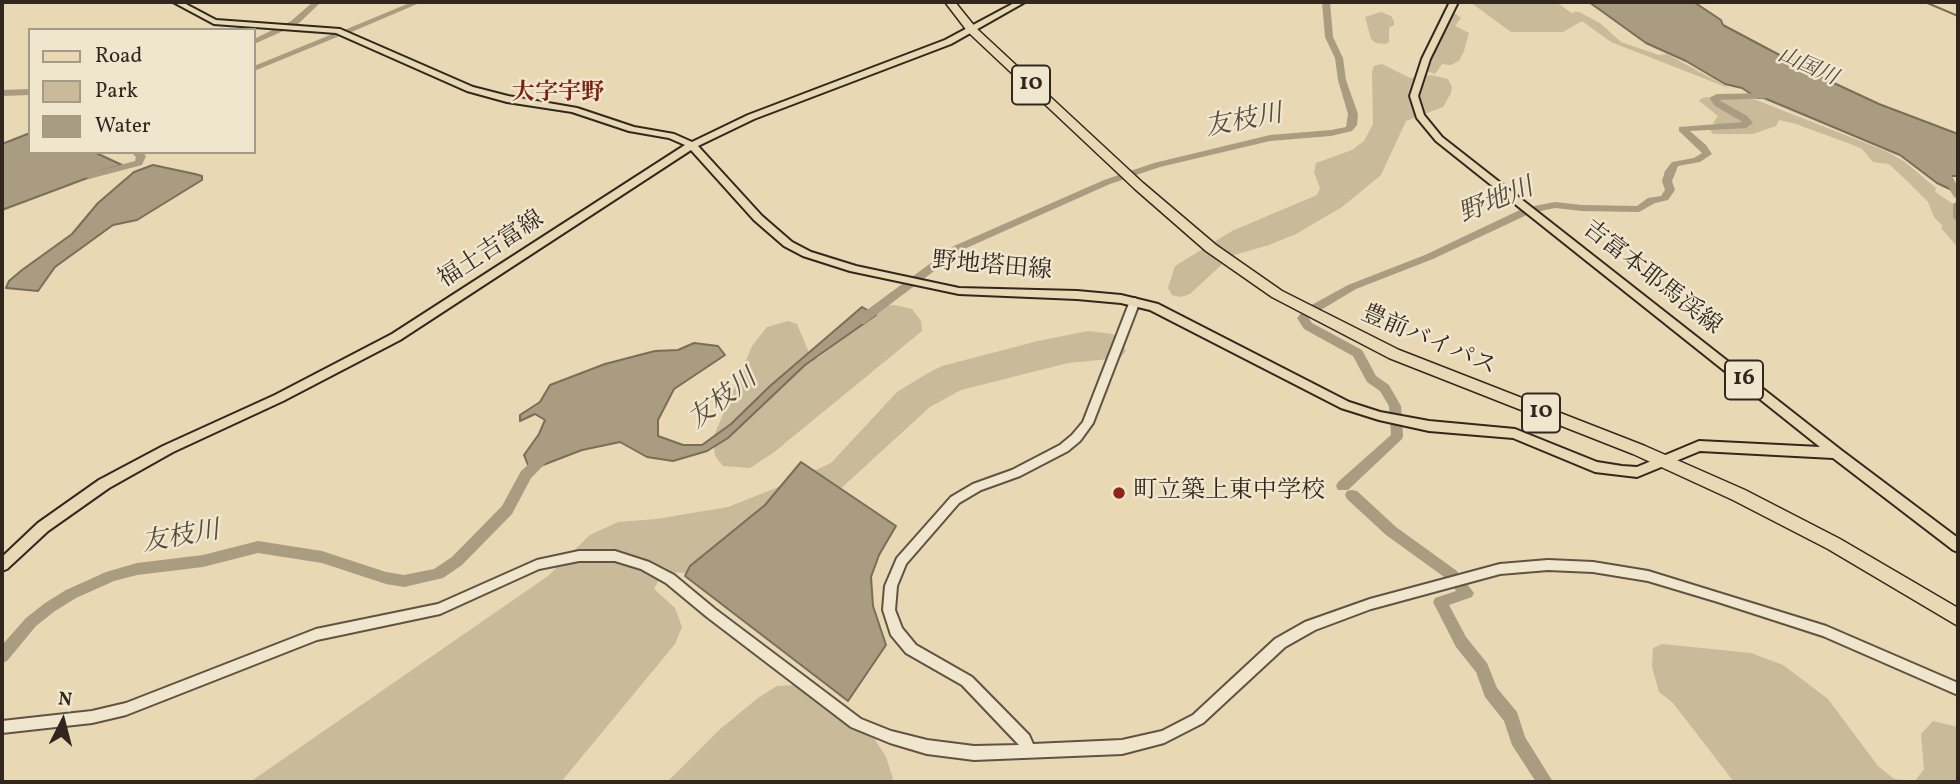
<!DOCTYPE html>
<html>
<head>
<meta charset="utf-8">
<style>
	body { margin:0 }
	#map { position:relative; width:1960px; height:784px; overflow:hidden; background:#e8d8b3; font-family:Vollkorn,serif }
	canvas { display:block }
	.frame { position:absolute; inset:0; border:4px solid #32271f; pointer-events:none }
	.legend { position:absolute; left:28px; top:28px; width:228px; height:126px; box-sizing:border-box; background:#f0e6ce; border:2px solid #a49a88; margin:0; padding:9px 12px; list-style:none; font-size:21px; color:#32271f }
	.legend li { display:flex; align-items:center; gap:14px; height:35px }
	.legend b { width:35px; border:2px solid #a49a88 }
	.north { position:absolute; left:28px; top:686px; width:70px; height:70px; -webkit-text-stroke:5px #f0e6ce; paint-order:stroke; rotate:6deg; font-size:19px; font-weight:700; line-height:28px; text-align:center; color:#32271f }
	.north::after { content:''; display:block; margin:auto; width:24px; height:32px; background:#32271f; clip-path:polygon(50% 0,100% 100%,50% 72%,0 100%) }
</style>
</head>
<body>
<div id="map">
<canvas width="1960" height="784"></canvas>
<div class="frame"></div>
<ul class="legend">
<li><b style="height:9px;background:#e8d8b3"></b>Road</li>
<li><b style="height:19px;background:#c9ba9a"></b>Park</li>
<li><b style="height:19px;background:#aa9c81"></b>Water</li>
</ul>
<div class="north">N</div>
</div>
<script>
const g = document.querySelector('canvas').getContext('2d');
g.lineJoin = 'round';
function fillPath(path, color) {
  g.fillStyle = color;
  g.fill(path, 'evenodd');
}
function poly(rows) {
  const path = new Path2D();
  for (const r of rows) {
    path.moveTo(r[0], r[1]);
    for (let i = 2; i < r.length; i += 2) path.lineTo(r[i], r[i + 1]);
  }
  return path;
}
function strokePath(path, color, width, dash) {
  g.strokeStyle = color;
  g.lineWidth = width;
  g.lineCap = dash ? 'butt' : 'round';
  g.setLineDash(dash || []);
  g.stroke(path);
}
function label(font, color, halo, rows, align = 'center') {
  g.font = font + ' Vollkorn,"Noto Serif JP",serif';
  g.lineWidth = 5;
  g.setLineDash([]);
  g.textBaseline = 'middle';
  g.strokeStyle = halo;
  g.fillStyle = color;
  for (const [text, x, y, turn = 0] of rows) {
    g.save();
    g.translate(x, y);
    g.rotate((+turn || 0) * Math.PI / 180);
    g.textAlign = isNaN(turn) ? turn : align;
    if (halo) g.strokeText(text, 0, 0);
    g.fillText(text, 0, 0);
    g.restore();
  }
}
fillPath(poly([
	[1470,2,1556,2,1573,14,1573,12,1579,12,1600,23,1621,42,1659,55,1667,54,1731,89,1611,42,1582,21,1563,32,1511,32],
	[1381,12,1391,16,1394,21,1394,25,1389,28,1389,42,1385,44,1376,43,1371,39,1365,17],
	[1453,12,1461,18,1455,26,1469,33,1464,51,1459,61,1451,65,1442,64,1435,74,1426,71],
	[1382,64,1410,78,1431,75,1448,79,1452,87,1451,93,1443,107,1406,121,1381,175,1342,207,1296,234,1269,245,1231,256,1190,294,1181,297,1172,295,1168,288,1175,266,1232,231,1317,195,1320,188,1314,172,1316,163,1352,150,1364,141,1373,124,1372,72,1374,66],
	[1730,94,1751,98,1886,151,1905,162,1936,188,1935,192,1958,207,1953,213,1958,221,1958,248,1941,228,1943,226,1934,217,1928,202,1907,181,1889,164,1873,162,1862,149,1853,145,1796,124,1779,120,1776,126,1753,134,1713,134,1709,128,1717,125,1713,123,1718,116,1699,101,1702,98],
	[894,305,912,309,921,321,922,331,773,453,750,468,723,466,715,456,713,438,752,346,767,327,788,321,797,324,810,355,818,358,842,340,865,316,882,306],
	[1088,331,1113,334,1122,342,1126,351,1120,358,1068,363,961,390,930,407,826,502,689,573,663,572,654,589,675,608,682,627,675,644,561,782,250,782,548,576,590,535,618,522,656,519,728,507,781,486,831,463,897,392,928,373,942,366,1038,341],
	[1662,644,1751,653,1783,665,1828,699,1878,766,1894,779,1915,781,1924,769,1921,734,1933,721,1958,727,1958,782,1734,782,1673,703,1659,692,1652,667,1653,648],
	[795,685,831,697,869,730,886,757,894,782,667,782,719,730,758,698,777,686]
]), '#c9ba9a');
const water = poly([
	[1589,2,1694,2,1721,20,1723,25,1821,77,1879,104,1958,134,1958,176,1944,176,1958,187,1958,200,1954,191,1937,183,1900,155,1764,98,1757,98,1742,88,1725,84,1686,61,1646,43,1589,2],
	[30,133,30,152,94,152,122,165,91,174,90,177,2,210,2,144,30,133],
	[153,165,195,174,202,176,202,180,137,220,113,225,55,267,38,291,6,288,9,281,22,270,72,234,98,203,134,172,153,165],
	[862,307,876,315,805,365,728,438,707,451,673,461,647,457,620,442,582,450,530,470,524,455,539,434,545,420,535,414,520,421,520,415,540,402,550,385,605,364,655,351,678,350,694,343,718,346,725,355,674,389,658,420,658,436,683,445,702,445,731,424,770,386,862,307],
	[801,462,896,526,879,555,871,577,873,606,886,645,848,701,685,576,690,566,765,505,801,462]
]);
fillPath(water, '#aa9c81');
strokePath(water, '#7a6d5a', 2);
strokePath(poly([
	[1925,2,1958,16]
]), '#7a6d5a', 2);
fillPath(poly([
	[313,2,321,2,297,25,254,44,254,39,291,21,313,2],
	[412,2,422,2,349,33,342,31,412,2],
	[1322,2,1330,2,1333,37,1343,58,1346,80,1358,114,1357,125,1352,131,1331,136,1270,141,1160,167,1110,184,962,250,864,324,856,324,854,321,856,318,954,246,1104,180,1154,163,1270,135,1331,130,1346,127,1348,114,1338,80,1335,58,1325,37,1322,2],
	[335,33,342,35,254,71,254,66,335,33],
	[30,89,30,95,2,96,2,90,30,89],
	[1772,93,1776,96,1775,98,1719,100,1747,116,1753,123,1746,128,1690,131,1706,145,1712,154,1700,162,1678,166,1672,181,1675,190,1668,200,1655,203,1639,212,1582,211,1555,208,1531,213,1433,259,1356,289,1314,314,1309,319,1312,323,1362,350,1376,376,1389,385,1401,406,1403,436,1402,439,1348,490,1338,490,1336,486,1338,482,1391,435,1389,406,1380,391,1367,382,1353,356,1304,329,1297,318,1306,308,1348,285,1425,255,1524,208,1555,202,1582,205,1637,206,1648,198,1661,196,1665,190,1662,181,1665,171,1672,162,1694,158,1702,153,1679,131,1679,127,1743,122,1715,106,1710,99,1711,97,1717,94,1772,93],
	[131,152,144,154,146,156,142,165,89,179,84,176,86,174,135,161,136,157,131,152],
	[1944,158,1949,161,1952,176,1958,187,1958,198,1954,197,1942,176,1939,161,1944,158],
	[1958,201,1958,221,1953,218,1953,204,1958,201],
	[542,455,547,457,549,460,531,478,512,514,462,565,443,578,404,587,386,584,322,563,258,553,203,567,137,575,114,581,76,598,55,611,36,626,7,661,2,663,2,645,26,618,45,603,66,590,106,572,137,563,203,555,258,541,322,551,386,572,404,575,434,569,452,557,502,506,521,471,537,457,542,455],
	[1352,490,1357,491,1396,527,1457,571,1459,575,1457,579,1452,581,1447,579,1386,535,1347,499,1345,495,1347,491,1352,490],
	[1461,581,1466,583,1474,593,1472,597,1449,605,1466,637,1487,663,1497,688,1517,712,1525,737,1553,782,1536,782,1512,745,1504,721,1485,697,1476,672,1456,647,1433,602,1435,598,1456,591,1454,587,1456,583,1461,581]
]), '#aa9c81');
const minor = poly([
	[1135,298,1140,301,1093,423,1080,441,1068,451,1020,476,981,490,959,503,906,564,897,586,895,610,902,628,916,645,972,677,1029,735,1033,744,1122,740,1162,731,1193,715,1275,639,1305,622,1370,599,1500,564,1548,560,1593,562,1648,571,1826,626,1958,683,1958,695,1823,636,1718,602,1648,581,1593,572,1548,570,1500,574,1371,609,1315,630,1285,647,1203,723,1164,743,1122,754,974,760,927,754,890,743,851,727,707,617,666,583,641,569,615,561,579,561,539,569,440,614,317,640,126,715,92,723,2,733,2,721,92,711,126,703,316,629,438,604,537,560,579,551,615,551,649,562,674,575,715,609,861,719,891,731,927,740,974,746,1019,745,962,685,906,653,891,635,883,610,885,586,897,558,951,497,973,484,1012,470,1060,445,1072,435,1083,422,1130,301,1135,298]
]);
const major = poly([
	[173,2,182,2,216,20,340,29,473,87,508,96,577,108,634,127,674,134,692,142,748,115,945,40,1016,2,1025,2,951,44,754,119,698,146,762,216,792,242,811,252,856,266,959,288,1077,291,1121,295,1158,304,1349,402,1380,412,1429,421,1515,429,1597,462,1622,466,1637,467,1699,441,1820,447,1436,141,1417,118,1410,96,1422,59,1450,2,1458,2,1430,59,1418,96,1424,115,1442,137,1841,450,1958,538,1958,552,1953,550,1833,458,1700,451,1637,477,1595,472,1513,438,1429,431,1379,420,1341,408,1150,310,1121,303,1077,299,959,294,850,271,803,256,784,246,754,220,691,150,400,340,283,401,173,452,109,488,48,531,7,569,2,571,2,557,38,523,99,480,163,446,275,395,392,334,685,145,669,138,629,131,572,112,507,102,467,91,336,33,214,24,173,2]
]);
const highway = poly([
	[945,2,955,2,976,28,1143,183,1216,245,1282,291,1399,350,1645,446,1745,490,1840,539,1958,608,1958,626,1828,549,1733,500,1633,454,1389,358,1272,297,1206,251,1135,189,968,32,945,2]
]);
strokePath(minor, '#605344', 4);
strokePath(major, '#32271f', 4);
strokePath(highway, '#32271f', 3);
fillPath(minor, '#f0e6ce');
fillPath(major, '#e8d8b3');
fillPath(highway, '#e8d8b3');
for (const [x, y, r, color] of [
	[1119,493,7,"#8f2418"]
]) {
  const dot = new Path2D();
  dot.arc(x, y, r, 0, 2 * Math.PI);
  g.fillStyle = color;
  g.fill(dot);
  strokePath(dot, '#f0e6ce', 2.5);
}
label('italic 21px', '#564a3c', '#f0e6ce', [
	["山国川",1807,68,24]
]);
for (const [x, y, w] of [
	[1031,85,38],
	[1744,380,38],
	[1541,413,38]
]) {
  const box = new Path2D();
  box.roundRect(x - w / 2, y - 19.5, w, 39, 5);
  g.fillStyle = '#f0e6ce';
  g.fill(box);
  strokePath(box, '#32271f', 2);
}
label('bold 23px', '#32271f', null, [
	["10",1031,85],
	["16",1744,380],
	["10",1541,413]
]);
label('bold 23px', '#7a1f14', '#f0e6ce', [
	["大字宇野",558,95]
]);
label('24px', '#32271f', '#f0e6ce', [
	["福土吉富線",492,251,-33],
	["野地塔田線",992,268,5],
	["吉富本耶馬渓線",1651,279,38],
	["豊前バイパス",1428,342,23]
]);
label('24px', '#32271f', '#f0e6ce', [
	["町立築上東中学校",1133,493]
], 'left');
label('italic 26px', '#564a3c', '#f0e6ce', [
	["友枝川",1244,123,-11],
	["野地川",1497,203,-22],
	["友枝川",724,401,-38],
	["友枝川",181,539,-10]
]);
</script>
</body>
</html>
